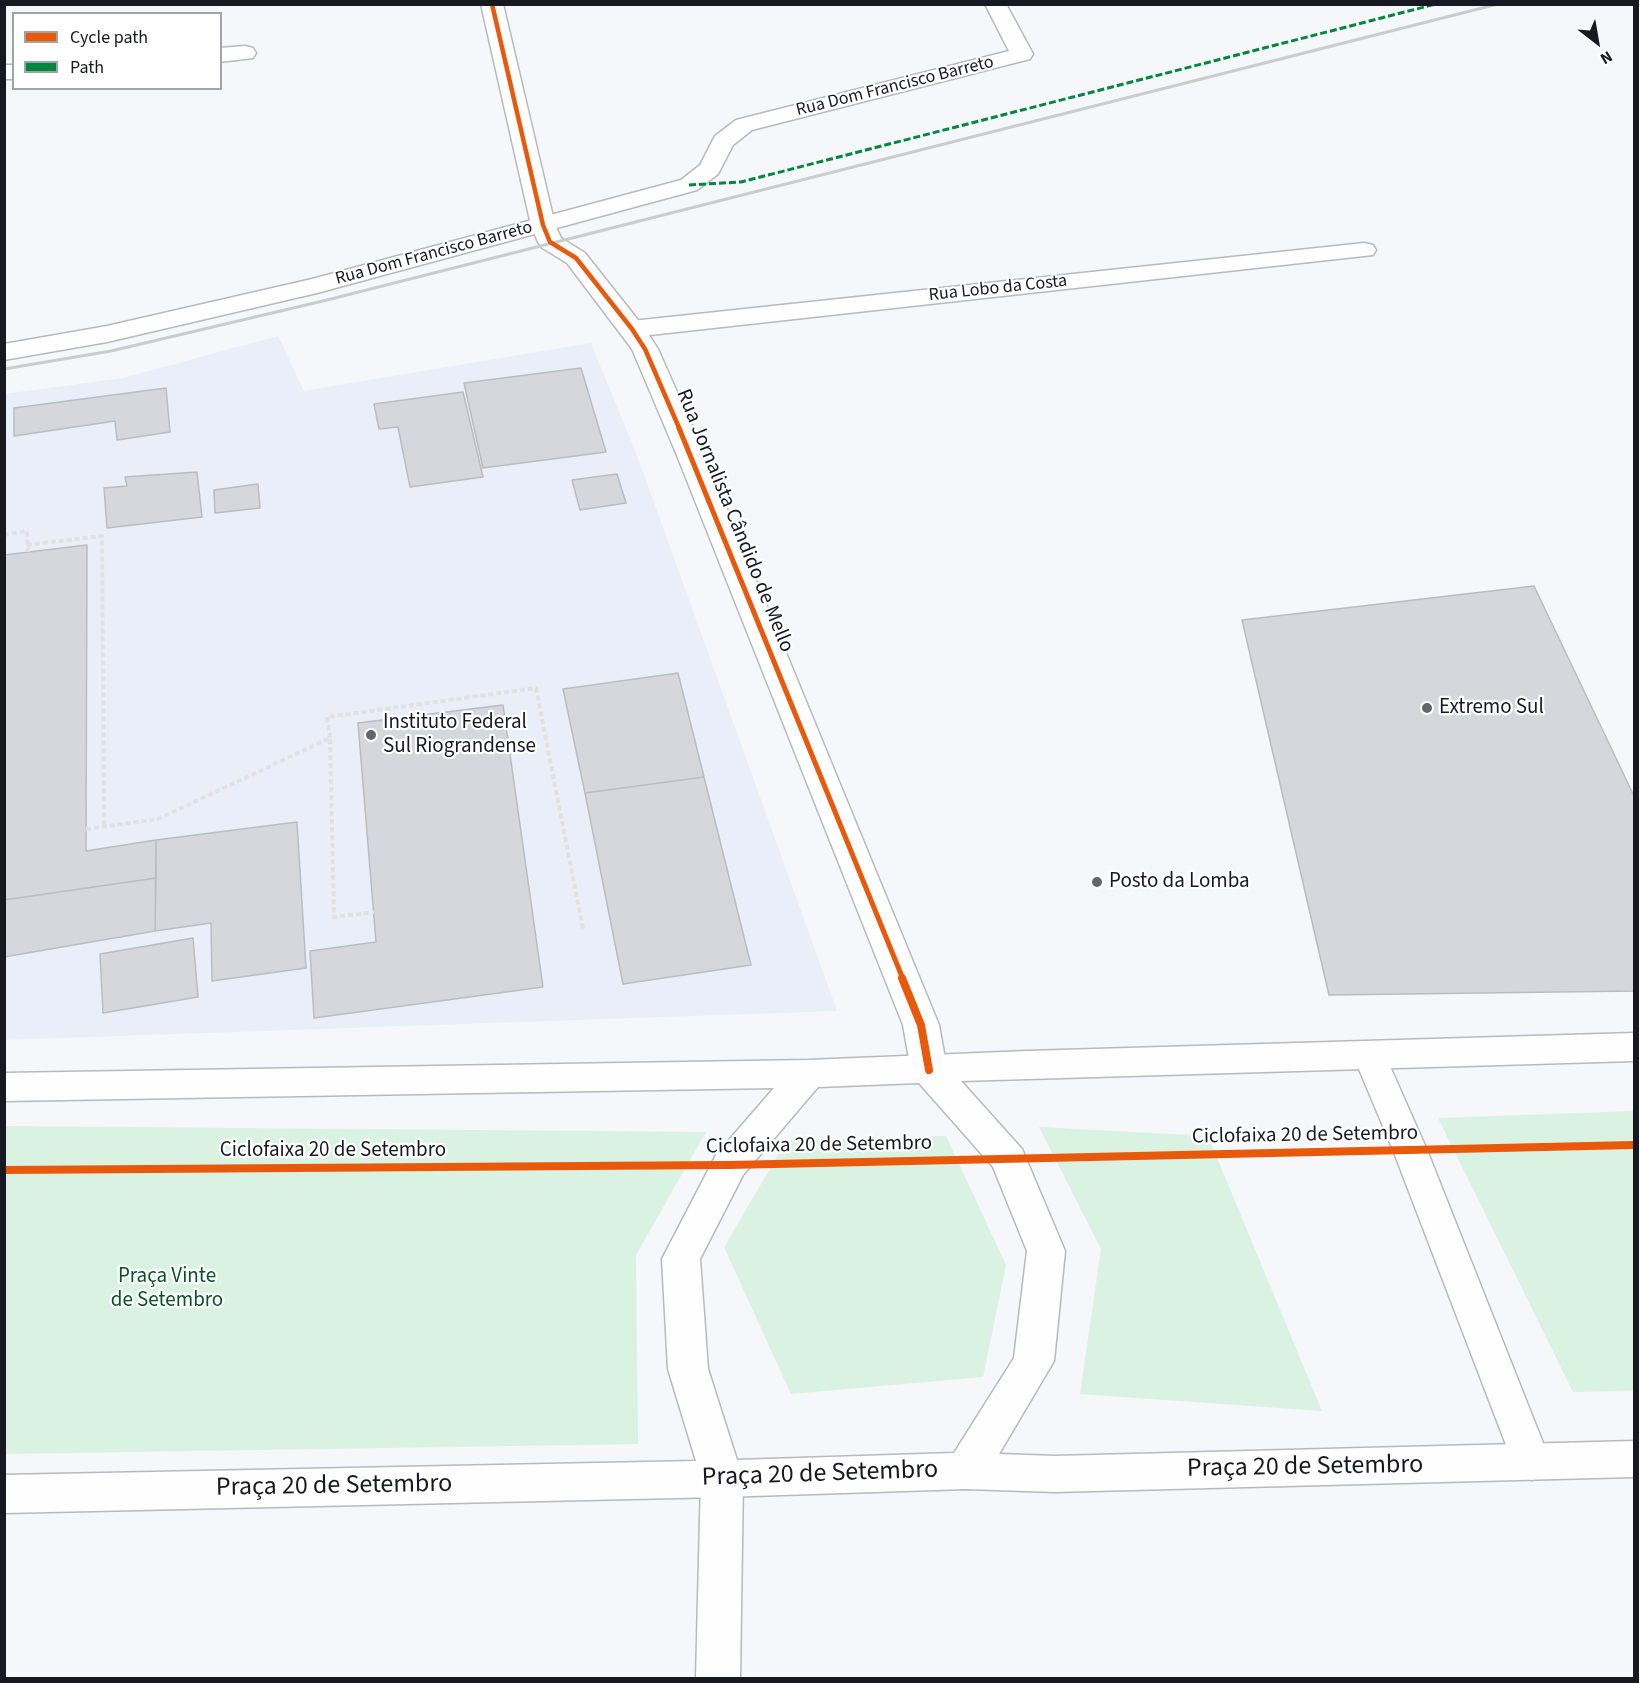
<!DOCTYPE html>
<html>
<head>
<meta charset="utf-8">
<style>
	body { margin:0 }
	#map { position:relative; width:1639px; height:1683px; overflow:hidden; background:#f6f7fa; font-family:"Source Sans 3",sans-serif }
	canvas { display:block }
	.frame { position:absolute; inset:0; border:6px solid #171820; pointer-events:none }
	.legend { position:absolute; left:12px; top:12px; width:210px; height:78px; box-sizing:border-box; background:#fff; border:2px solid #a2a3a6; margin:0; padding:8px 10px; list-style:none; font-size:18px; color:#171820 }
	.legend li { display:flex; align-items:center; gap:12px; height:30px }
	.legend b { width:30px; border:2px solid #a2a3a6 }
	.north { position:absolute; left:1567px; top:12px; width:60px; height:60px; -webkit-text-stroke:4px #fff; paint-order:stroke; rotate:149deg; font-size:16px; font-weight:700; line-height:24px; text-align:center; color:#171820 }
	.north::after { content:''; display:block; margin:auto; width:21px; height:27px; background:#171820; clip-path:polygon(50% 0,100% 100%,50% 72%,0 100%) }
</style>
</head>
<body>
<div id="map">
<canvas width="1639" height="1683"></canvas>
<div class="frame"></div>
<ul class="legend">
<li><b style="height:8px;background:#e8590c"></b>Cycle path</li>
<li><b style="height:8px;background:#00873e"></b>Path</li>
</ul>
<div class="north">N</div>
</div>
<script>
const g = document.querySelector('canvas').getContext('2d');
g.lineJoin = 'round';
function fillPath(path, color) {
  g.fillStyle = color;
  g.fill(path, 'evenodd');
}
function poly(rows) {
  const path = new Path2D();
  for (const r of rows) {
    path.moveTo(r[0], r[1]);
    for (let i = 2; i < r.length; i += 2) path.lineTo(r[i], r[i + 1]);
  }
  return path;
}
function strokePath(path, color, width, dash) {
  g.strokeStyle = color;
  g.lineWidth = width;
  g.lineCap = dash ? 'butt' : 'round';
  g.setLineDash(dash || []);
  g.stroke(path);
}
function label(font, color, halo, rows, align = 'center') {
  g.font = font + ' "Source Sans 3",sans-serif';
  g.lineWidth = 4.5;
  g.setLineDash([]);
  g.textBaseline = 'middle';
  g.strokeStyle = halo;
  g.fillStyle = color;
  for (const [text, x, y, turn = 0] of rows) {
    g.save();
    g.translate(x, y);
    g.rotate((+turn || 0) * Math.PI / 180);
    g.textAlign = isNaN(turn) ? turn : align;
    if (halo) g.strokeText(text, 0, 0);
    g.fillText(text, 0, 0);
    g.restore();
  }
}
fillPath(poly([
	[278,336,304,391,591,343,638,458,837,1011,5,1040,4,394,123,378]
]), '#eaeef9');
fillPath(poly([
	[1634,1111,1634,1391,1573,1392,1438,1118],
	[5,1126,706,1132,636,1255,638,1444,5,1454],
	[1039,1127,1208,1136,1322,1411,1080,1394,1101,1249],
	[946,1136,1006,1265,983,1377,791,1394,724,1247,787,1140]
]), '#d9f2e1');
const building = poly([
	[581,368,606,452,483,468,464,383,581,368],
	[166,388,170,432,117,440,115,421,14,436,14,408,166,388],
	[463,392,483,477,410,487,398,427,379,429,374,404,463,392],
	[197,472,202,517,107,528,104,488,127,486,125,477,197,472],
	[617,474,626,503,580,510,572,480,617,474],
	[258,484,260,508,215,513,214,490,258,484],
	[87,545,86,851,156,840,156,878,4,900,4,555,87,545],
	[1534,586,1634,796,1634,991,1329,995,1242,620,1534,586],
	[678,673,704,777,585,793,563,689,678,673],
	[503,705,543,987,314,1018,310,951,376,942,358,723,503,705],
	[704,777,751,965,623,984,585,793,704,777],
	[297,822,306,968,212,981,211,923,155,931,156,840,297,822],
	[156,878,155,931,4,957,4,900,156,878],
	[193,938,198,997,103,1013,100,954,193,938]
]);
fillPath(building, '#d6d7dd');
strokePath(building, '#bbbcc1', 1.5);
const service = poly([
	[1369,1043,1381,1046,1385,1055,1427,1150,1551,1463,1545,1475,1532,1480,1519,1475,1513,1463,1393,1150,1353,1055,1357,1046,1369,1043]
]);
const minor = poly([
	[985,4,1006,4,1033,54,1030,59,752,130,733,145,718,174,697,190,317,293,107,342,4,360,4,344,107,326,312,279,681,180,700,165,715,136,736,120,1009,51,985,4],
	[245,46,253,48,256,53,253,58,220,62,220,48,245,46],
	[4,65,14,65,14,79,4,79,4,65],
	[1364,243,1373,245,1376,250,1373,255,632,337,623,334,619,329,623,324,632,321,1364,243]
]);
const tertiary = poly([
	[481,4,503,4,555,225,561,238,585,253,645,329,658,349,704,453,939,1025,947,1070,942,1080,929,1084,916,1080,911,1070,903,1025,676,453,632,349,567,263,541,247,538,242,531,225,481,4],
	[722,1461,737,1466,743,1479,740,1678,696,1678,701,1479,707,1466,722,1461]
]);
const secondary = poly([
	[1634,1033,1634,1061,961,1081,1022,1149,1065,1251,1054,1361,999,1454,1055,1456,1634,1441,1634,1477,1055,1492,966,1489,722,1497,4,1513,4,1475,696,1461,668,1369,662,1259,716,1155,774,1088,4,1101,4,1073,808,1060,1027,1051,1634,1033],
	[919,1083,993,1167,1027,1251,1014,1358,954,1453,737,1460,708,1369,700,1259,743,1175,818,1087,919,1083]
]);
strokePath(service, '#b8b9bf', 3);
strokePath(minor, '#b8b9bf', 3);
strokePath(tertiary, '#b8b9bf', 3);
strokePath(secondary, '#b8b9bf', 3);
strokePath(poly([
	[4,535,27,531,28,552],
	[27,545,102,536,104,827],
	[330,738,327,717,536,688,583,929],
	[86,829,158,819,330,738,334,917,374,912]
]), '#e1e1e2', 4, [5, 3]);
fillPath(service, '#fefefe');
fillPath(minor, '#fefefe');
fillPath(tertiary, '#fefefe');
fillPath(secondary, '#fefefe');
strokePath(poly([
	[4,369,111,351,327,300,1498,4]
]), '#cccccd', 3);
strokePath(poly([
	[689,185,741,182,1436,4]
]), '#00873e', 3, [7, 3]);
strokePath(poly([
	[492,4,543,225,550,242,576,258,632,329,645,349,680,430]
]), '#e8590c', 4.5);
strokePath(poly([
	[679,428,903,979]
]), '#e8590c', 5);
strokePath(poly([
	[902,978,921,1025,929,1070],
	[4,1170,729,1165,1634,1145]
]), '#e8590c', 8);
for (const [x, y, r, color] of [
	[1427,708,6,"#65666c"],
	[371,735,6,"#65666c"],
	[1097,882,6,"#65666c"]
]) {
  const dot = new Path2D();
  dot.arc(x, y, r, 0, 2 * Math.PI);
  g.fillStyle = color;
  g.fill(dot);
  strokePath(dot, '#fff', 2);
}
label('18px', '#171820', '#fff', [
	["Rua Dom Francisco Barreto",895,87,-14],
	["Rua Dom Francisco Barreto",434,254,-15],
	["Rua Lobo da Costa",998,289,-6]
]);
label('21px', '#171820', '#fff', [
	["Rua Jornalista Cândido de Mello",734,521,68],
	["Ciclofaixa 20 de Setembro",1305,1136,-1],
	["Ciclofaixa 20 de Setembro",819,1146,-1],
	["Ciclofaixa 20 de Setembro",333,1151]
]);
label('21px', '#171820', '#fff', [
	["Extremo Sul",1439,708],
	["Instituto Federal",383,723],
	["Sul Riograndense",383,747],
	["Posto da Lomba",1109,882]
], 'left');
label('21px', '#095129', '#fff', [
	["Praça Vinte",167,1277],
	["de Setembro",167,1301]
]);
label('26px', '#171820', '#fff', [
	["Praça 20 de Setembro",1305,1468,-1],
	["Praça 20 de Setembro",820,1475,-2],
	["Praça 20 de Setembro",334,1487,-1]
]);
</script>
</body>
</html>
